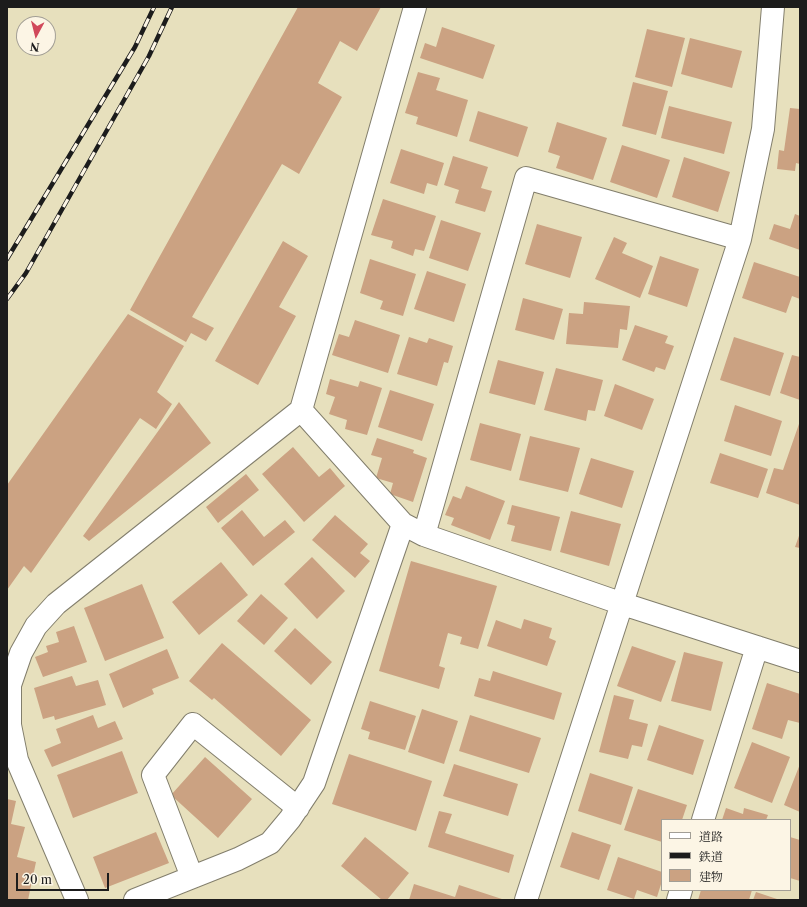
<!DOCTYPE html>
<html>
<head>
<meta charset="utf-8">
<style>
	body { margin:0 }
	#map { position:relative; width:807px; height:907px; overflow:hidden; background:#e7e0bd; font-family:"Libre Caslon Text","Noto Serif JP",serif }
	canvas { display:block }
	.frame { position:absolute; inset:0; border:8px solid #1c1c1c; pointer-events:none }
	.legend { position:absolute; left:661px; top:819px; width:130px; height:72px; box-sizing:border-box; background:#fcf5e5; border:1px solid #a29e95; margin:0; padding:5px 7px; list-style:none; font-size:12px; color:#1c1c1c }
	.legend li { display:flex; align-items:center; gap:8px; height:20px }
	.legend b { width:20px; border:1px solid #a29e95 }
	.north { position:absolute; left:16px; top:16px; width:40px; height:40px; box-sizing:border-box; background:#fcf5e5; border:1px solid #a29e95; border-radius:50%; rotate:187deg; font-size:11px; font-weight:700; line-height:16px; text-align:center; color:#1c1c1c }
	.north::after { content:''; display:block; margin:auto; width:14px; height:18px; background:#d1495b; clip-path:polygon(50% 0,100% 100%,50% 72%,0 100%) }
	.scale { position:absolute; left:16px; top:873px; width:93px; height:18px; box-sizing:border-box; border:2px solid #1c1c1c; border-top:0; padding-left:5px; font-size:12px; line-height:14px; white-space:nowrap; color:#1c1c1c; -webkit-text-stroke:3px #fcf5e5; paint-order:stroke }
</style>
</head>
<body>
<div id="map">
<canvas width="807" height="907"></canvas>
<div class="frame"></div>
<ul class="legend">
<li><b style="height:5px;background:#fff"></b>道路</li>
<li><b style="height:5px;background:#1c1c1c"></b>鉄道</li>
<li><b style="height:11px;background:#cba282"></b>建物</li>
</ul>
<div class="north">N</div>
<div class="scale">20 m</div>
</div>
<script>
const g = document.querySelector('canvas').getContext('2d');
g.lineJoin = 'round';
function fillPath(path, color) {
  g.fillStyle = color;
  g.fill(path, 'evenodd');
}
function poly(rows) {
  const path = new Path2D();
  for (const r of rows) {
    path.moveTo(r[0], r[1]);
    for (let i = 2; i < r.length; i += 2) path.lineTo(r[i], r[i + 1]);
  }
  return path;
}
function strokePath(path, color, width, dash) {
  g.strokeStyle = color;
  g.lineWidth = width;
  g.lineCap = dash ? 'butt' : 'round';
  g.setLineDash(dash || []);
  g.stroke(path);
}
fillPath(poly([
	[298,7,381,7,357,51,340,41,318,83,342,97,299,174,282,164,192,317,214,328,206,341,191,333,186,342,130,310],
	[442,27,495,45,483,79,420,58,425,43,436,47],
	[647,29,685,38,672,87,635,77],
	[690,38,742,51,732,88,681,74],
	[418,72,440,78,436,90,468,100,457,137,416,124,418,117,405,113],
	[633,82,668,91,656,135,622,126],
	[669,106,732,122,724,154,661,138],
	[790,108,800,109,800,164,796,163,795,171,777,169,779,150,784,151],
	[478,111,528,127,518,157,469,141],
	[557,122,607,138,593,180,556,168,560,156,548,152],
	[622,145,670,160,657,198,610,182],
	[401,149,444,163,437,186,427,183,424,194,390,183],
	[453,156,488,167,481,188,492,191,485,212,455,203,459,190,444,185],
	[684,157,730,172,718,212,672,197],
	[383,199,436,216,424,251,415,249,413,256,391,248,393,241,371,235],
	[795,214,800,216,800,250,769,239,774,224,790,229],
	[441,220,481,233,468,271,429,258],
	[537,224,582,237,570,278,525,264],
	[614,237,627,243,622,253,653,266,640,298,595,279],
	[283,241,308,256,279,307,296,316,258,385,215,361],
	[660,256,699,269,687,307,648,294],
	[370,259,416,274,403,316,380,309,383,301,360,293],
	[754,262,800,277,800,299,792,296,786,313,742,298],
	[427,271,466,284,454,322,414,309],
	[523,298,563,309,554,340,515,330],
	[584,302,630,306,627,330,620,329,618,348,566,344,569,313,583,314],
	[128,314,184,346,157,392,172,404,156,429,140,418,31,573,24,566,7,590,7,485],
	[355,320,400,335,388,373,332,355,339,334,349,337],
	[635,325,668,336,665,343,674,346,665,370,656,367,654,372,622,360],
	[409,337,427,343,429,338,453,346,448,363,444,362,437,386,397,374],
	[734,337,784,353,770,396,720,380],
	[792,355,800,357,800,400,780,393],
	[498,360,544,372,535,405,489,393],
	[556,368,603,380,595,411,588,410,586,421,544,410],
	[330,379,358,387,360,381,382,388,367,435,345,429,347,420,329,414,335,397,326,394],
	[615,384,654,399,642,430,604,416],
	[390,390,434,404,422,441,378,427],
	[179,402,211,443,89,541,83,536],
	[735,405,782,421,771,456,724,441],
	[800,421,800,505,766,493,774,468,783,470],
	[480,423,521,434,511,471,470,460],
	[530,436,580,448,568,492,519,480],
	[377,438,414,450,413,453,427,458,413,502,390,494,393,483,376,478,382,458,371,455],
	[293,447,319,477,330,468,345,486,304,522,262,474],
	[720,453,768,469,758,498,710,483],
	[591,458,634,471,622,508,579,494],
	[246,474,259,490,218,523,206,507],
	[466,486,505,501,490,540,451,525,454,518,445,515,453,496,461,499],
	[512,505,560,517,551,551,511,541,515,526,507,524],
	[242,510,264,537,285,520,295,532,253,566,221,528],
	[571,511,621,524,609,566,560,552],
	[335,515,368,544,360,553,370,561,355,578,312,540],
	[800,533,800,548,795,547],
	[312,557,345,591,317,619,284,584],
	[411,561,497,586,478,649,460,644,462,637,448,633,439,666,445,668,439,689,379,671],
	[221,562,248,595,199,635,172,602],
	[142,584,164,638,105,661,84,608],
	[261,594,288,618,264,645,237,621],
	[524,619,552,628,549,638,556,641,547,666,487,646,496,620,521,629],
	[74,626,87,662,43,677,35,657,48,652,46,646,59,642,56,632],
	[295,628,332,662,311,685,274,651],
	[222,643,311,720,281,756,214,698,212,700,189,681],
	[632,646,676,661,661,702,617,686],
	[167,649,179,678,152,689,154,694,123,708,109,674],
	[684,652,723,662,711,711,671,701],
	[493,671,562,693,554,720,474,696,479,678,490,681],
	[72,676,76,686,98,680,106,705,55,720,54,716,43,719,34,688],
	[767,683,800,694,800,723,788,720,782,739,752,729],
	[614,695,634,700,629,719,648,724,642,747,632,745,628,759,599,752],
	[370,701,416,716,405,750,368,739,370,732,361,729],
	[422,709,458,721,444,764,408,752],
	[93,715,98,728,115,721,123,739,52,767,44,750,61,743,56,729],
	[470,715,541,738,529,773,459,751],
	[659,725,704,740,693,775,647,760],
	[752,742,790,757,772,803,734,788],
	[122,751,138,793,73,818,57,775],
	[349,754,432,781,416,831,332,804],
	[205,757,252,799,218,838,171,795],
	[454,764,518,784,508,816,443,796],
	[800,764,800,812,784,805],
	[590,773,633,787,621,825,578,811],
	[638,789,687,805,682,820,662,820,662,842,624,830],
	[7,799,16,801,11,824,25,827,17,857,36,862,28,900,7,900],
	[726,808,743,814,744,808,768,815,766,820,722,820],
	[439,811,452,814,445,833,514,855,509,873,428,847],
	[156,832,169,863,105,888,93,857],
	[572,832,611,845,599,880,560,867],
	[365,837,409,873,387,900,382,900,341,866],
	[790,837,800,840,800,881,790,878],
	[618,857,662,872,662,881,657,897,637,890,634,899,607,890],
	[414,884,455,897,459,885,505,900,409,900],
	[701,890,752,890,749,900,698,900],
	[756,892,780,900,753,900]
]), '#cba282');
const minor = poly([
	[301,410,403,524,424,535,623,604,800,661],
	[424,535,526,178,740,239],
	[703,820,757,647],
	[192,877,153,775,193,724,298,808],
	[77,900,17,760,10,725,10,685,21,653,36,626,56,604,301,410,415,7],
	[135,900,238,859,270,843,290,819,314,783,403,524],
	[526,900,740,239,763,129,773,7],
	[678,900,681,890]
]);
strokePath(minor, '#827e6c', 24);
strokePath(minor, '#fff', 22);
const rail = poly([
	[7,259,135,47,154,7],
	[7,299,26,273,149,56,172,7]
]);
strokePath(rail, '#1c1c1c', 4.5);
strokePath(rail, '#fcf5e5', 3, [9]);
</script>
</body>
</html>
